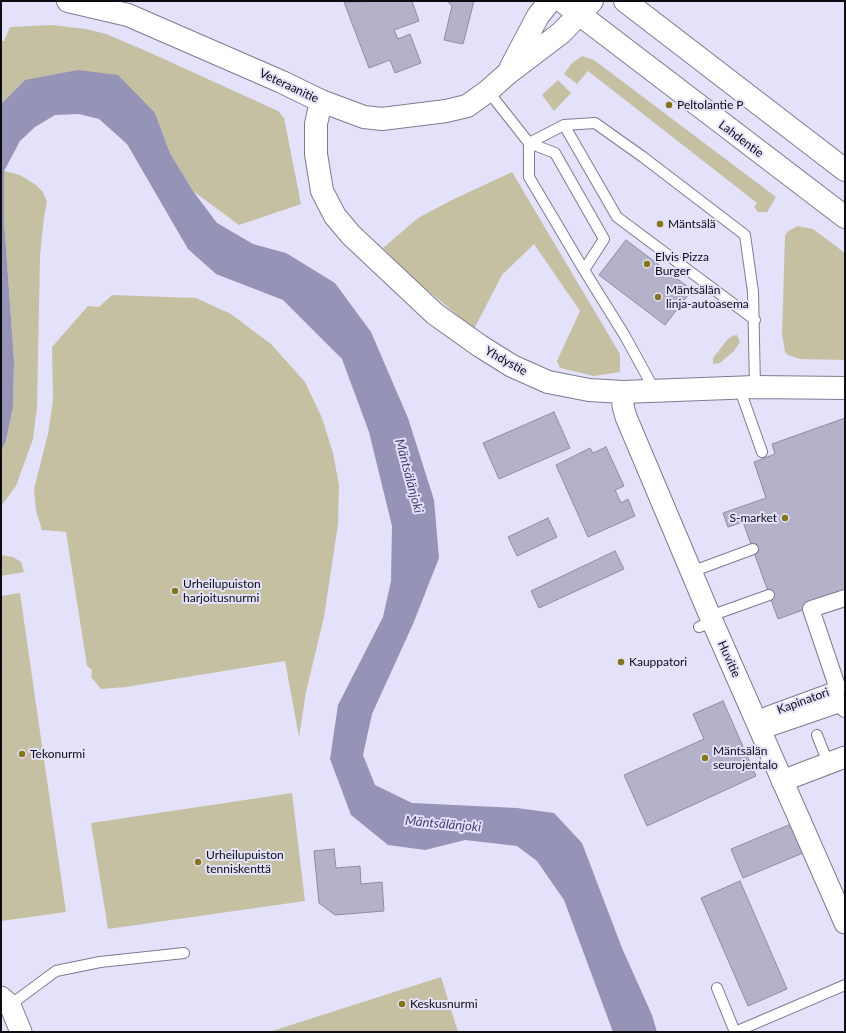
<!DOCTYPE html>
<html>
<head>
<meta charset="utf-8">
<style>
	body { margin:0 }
	#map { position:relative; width:846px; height:1033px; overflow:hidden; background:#e3e2fa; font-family:Lato,sans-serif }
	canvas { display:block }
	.frame { position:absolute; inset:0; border:2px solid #0c0c13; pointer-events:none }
</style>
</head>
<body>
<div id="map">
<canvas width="846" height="1033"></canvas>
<div class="frame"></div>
</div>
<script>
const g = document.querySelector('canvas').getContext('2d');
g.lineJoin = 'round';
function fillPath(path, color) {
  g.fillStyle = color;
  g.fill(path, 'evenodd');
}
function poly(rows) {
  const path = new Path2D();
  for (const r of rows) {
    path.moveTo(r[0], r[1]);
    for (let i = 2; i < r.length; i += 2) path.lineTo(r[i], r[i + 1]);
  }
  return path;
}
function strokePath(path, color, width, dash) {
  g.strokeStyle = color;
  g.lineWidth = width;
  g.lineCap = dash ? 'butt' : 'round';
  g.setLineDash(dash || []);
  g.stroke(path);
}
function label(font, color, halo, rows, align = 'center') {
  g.font = font + ' Lato,sans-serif';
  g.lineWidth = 4;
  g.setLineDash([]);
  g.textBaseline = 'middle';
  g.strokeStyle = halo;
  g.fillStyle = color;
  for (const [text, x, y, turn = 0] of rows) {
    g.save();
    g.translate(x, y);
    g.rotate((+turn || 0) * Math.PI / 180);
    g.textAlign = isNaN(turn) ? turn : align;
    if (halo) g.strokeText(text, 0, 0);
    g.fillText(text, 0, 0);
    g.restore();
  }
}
fillPath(poly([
	[52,25,86,29,106,34,144,50,278,111,284,118,301,204,239,225,193,191,170,153,155,113,25,80,1,104,1,41,4,41,10,27],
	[582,56,594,60,776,197,767,212,758,212,754,207,757,203,588,71,577,84,564,74,572,63],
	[558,80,571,93,554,111,542,95],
	[4,171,20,175,36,185,43,192,47,202,44,217,40,256,37,408,33,439,16,486,1,506,1,451,6,441,13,407,14,361,4,220],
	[512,172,620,354,620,372,594,376,560,368,557,361,580,311,534,244,502,275,474,329,413,278,383,248,418,218,452,200],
	[798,226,813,229,845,253,845,360,800,359,788,355,785,352,782,334,785,236,788,231],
	[112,295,196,298,231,314,271,344,305,382,322,418,333,453,339,485,338,524,324,617,306,692,299,737,285,661,126,687,101,689,91,677,92,670,87,666,66,532,42,530,36,511,34,489,48,434,53,400,52,347,88,306,99,307],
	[737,335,740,342,734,351,720,363,713,364,713,358,727,340,732,336],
	[1,555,13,557,21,562,24,572,1,576],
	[20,593,66,912,1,921,1,596],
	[292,793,305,901,108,929,91,823],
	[441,977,458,1032,269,1032]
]), '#c5c0a2');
fillPath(poly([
	[78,70,118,75,155,113,170,153,193,191,217,223,253,244,286,253,335,283,371,332,408,418,434,500,439,558,413,624,372,714,363,755,375,785,412,803,517,808,554,813,582,843,622,948,652,1015,657,1032,613,1032,564,900,537,861,517,846,465,840,425,850,388,845,351,815,330,759,338,705,383,617,391,581,392,526,369,432,342,359,283,300,216,274,188,249,127,144,99,119,79,114,55,115,35,127,20,141,4,171,4,220,14,361,13,407,6,441,1,451,1,104,25,80]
]), '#9593b6');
const building = poly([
	[412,1,419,21,394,30,398,39,410,34,421,63,395,73,390,60,369,68,344,2,412,1],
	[447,1,474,1,463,44,444,40,452,6,447,1],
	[626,240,692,290,665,325,599,275,626,240],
	[554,412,570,448,499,479,483,443,554,412],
	[845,418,845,595,778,619,743,522,728,527,723,513,766,498,754,462,775,454,772,444,845,418],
	[606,447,624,486,615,490,621,503,628,499,635,516,588,537,556,465,590,448,593,453,606,447],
	[548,518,557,537,517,556,508,537,548,518],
	[615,551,624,569,539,608,531,591,615,551],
	[723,701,756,776,647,826,624,775,704,739,693,714,723,701],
	[791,824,803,853,743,878,731,849,791,824],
	[334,849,336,868,360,866,361,884,382,882,384,911,335,915,319,903,314,851,334,849],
	[740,881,787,989,748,1006,701,898,740,881]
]);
fillPath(building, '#b3b2c9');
strokePath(building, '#8e8ca2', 1);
const service = poly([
	[488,91,529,143,555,153,604,239,584,270],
	[564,125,617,217,755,320],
	[529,143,564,125,595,123,643,157,745,235,753,292,755,387],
	[529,143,529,177,584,270,625,336,655,391],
	[739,387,762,452],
	[691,572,753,549],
	[710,616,769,595],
	[699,627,713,622],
	[817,735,828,763],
	[717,988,735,1032,845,985],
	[10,1005,56,971,100,962,184,953]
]);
const pedestrian = poly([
	[845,598,811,609,838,689,767,715,773,727,843,703,845,709]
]);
const minor = poly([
	[623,392,623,406,626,417,710,616,845,923],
	[782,781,845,757],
	[1,997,10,1005,21,1032]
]);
const tertiary = poly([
	[321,101,316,124,316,154,322,191,335,216,351,235,435,314,480,346,512,366,548,382,589,390,623,392,755,387,845,388]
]);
const secondary = poly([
	[68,1,128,15,282,82,321,101,364,117,382,119,446,111,467,106,488,91,507,74,561,33,592,1],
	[562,1,845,217],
	[625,1,845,170],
	[511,67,538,16,550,1]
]);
strokePath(service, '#7d7b91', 12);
strokePath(pedestrian, '#7d7b91', 18);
strokePath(minor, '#7d7b91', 23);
strokePath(tertiary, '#7d7b91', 24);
strokePath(secondary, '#7d7b91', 24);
strokePath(service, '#fff', 10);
strokePath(pedestrian, '#fff', 16);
strokePath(minor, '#fff', 21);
strokePath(tertiary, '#fff', 22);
strokePath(secondary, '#fff', 22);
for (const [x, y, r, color] of [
	[669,105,4,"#847518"],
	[660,224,4,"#847518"],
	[647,264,4,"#847518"],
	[658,297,4,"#847518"],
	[785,518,4,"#847518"],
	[175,591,4,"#847518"],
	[621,662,4,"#847518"],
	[22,754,4,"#847518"],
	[705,758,4,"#847518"],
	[198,862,4,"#847518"],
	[402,1004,4,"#847518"]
]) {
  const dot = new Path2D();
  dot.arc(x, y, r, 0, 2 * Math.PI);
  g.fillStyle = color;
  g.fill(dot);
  strokePath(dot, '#e3e2fa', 1.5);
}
label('12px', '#0c0c13', '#e3e2fa', [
	["Veteraanitie",289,86,25],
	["Lahdentie",741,139,37],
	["Yhdystie",506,361,29],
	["Huvitie",729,659,66],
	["Kapinatori",803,701,-20]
]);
label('12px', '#0c0c13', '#e3e2fa', [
	["Peltolantie P",677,105],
	["Mäntsälä",668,224],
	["Elvis Pizza",655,257],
	["Burger",655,271],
	["Mäntsälän",666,290],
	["linja-autoasema",666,304],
	["S-market",777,518,"right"],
	["Urheilupuiston",183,584],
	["harjoitusnurmi",183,598],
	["Kauppatori",629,662],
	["Mäntsälän",713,751],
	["seurojentalo",713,765],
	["Tekonurmi",30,754],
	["Urheilupuiston",206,855],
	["tenniskenttä",206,869],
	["Keskusnurmi",410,1004]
], 'left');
label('italic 13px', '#463f70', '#e3e2fa', [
	["Mäntsälänjoki",409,476,75],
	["Mäntsälänjoki",443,824,5]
]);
</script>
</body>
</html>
